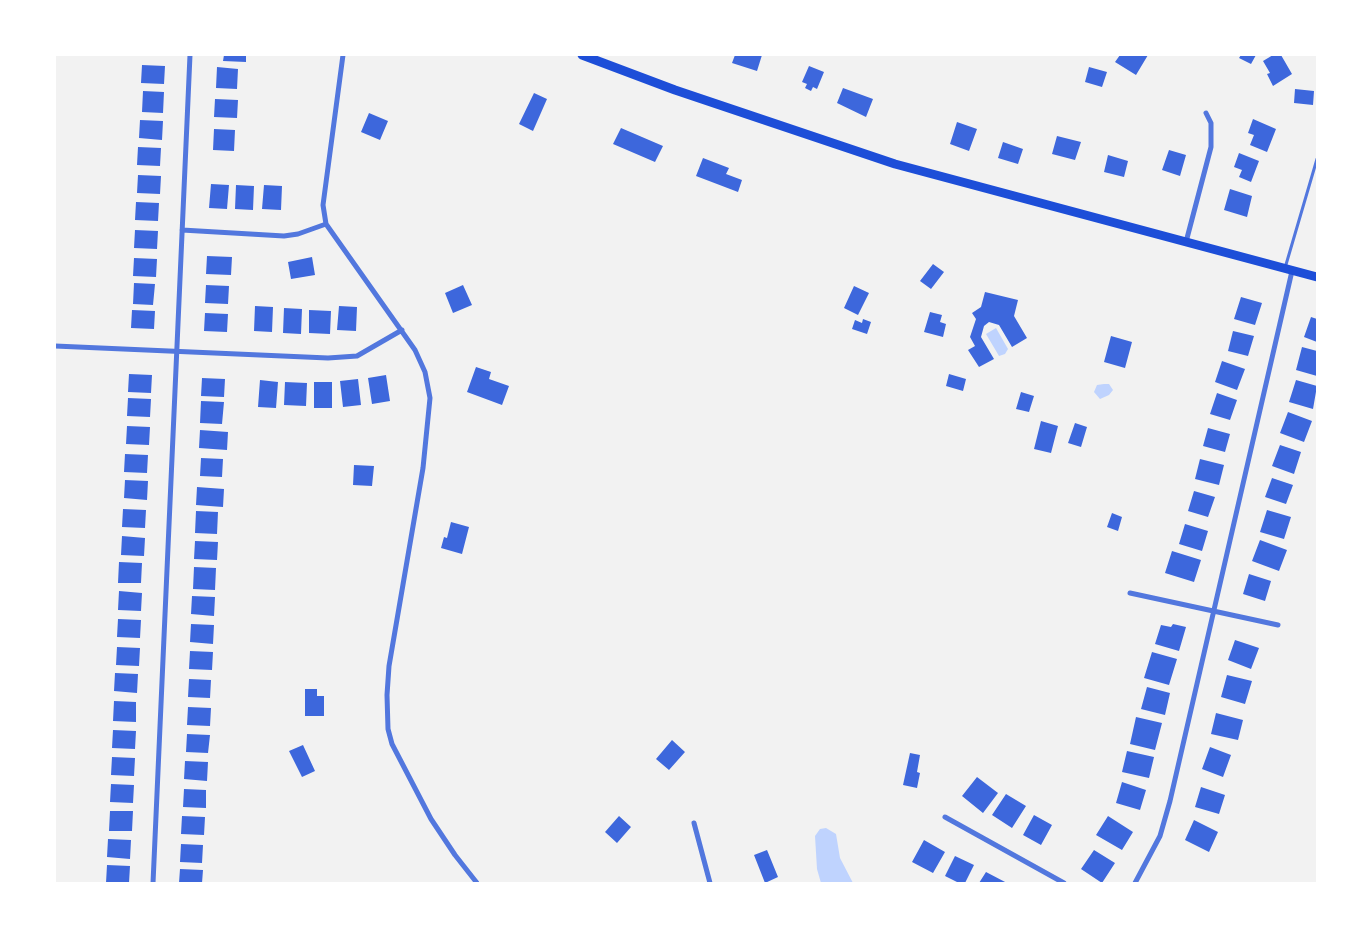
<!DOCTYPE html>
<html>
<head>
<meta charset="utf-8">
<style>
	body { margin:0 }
	#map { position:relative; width:1372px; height:938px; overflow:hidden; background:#f2f2f2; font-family:Quicksand,sans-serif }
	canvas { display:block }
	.frame { position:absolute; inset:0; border:56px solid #fff; pointer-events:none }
</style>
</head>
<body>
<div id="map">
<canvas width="1372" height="938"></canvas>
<div class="frame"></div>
</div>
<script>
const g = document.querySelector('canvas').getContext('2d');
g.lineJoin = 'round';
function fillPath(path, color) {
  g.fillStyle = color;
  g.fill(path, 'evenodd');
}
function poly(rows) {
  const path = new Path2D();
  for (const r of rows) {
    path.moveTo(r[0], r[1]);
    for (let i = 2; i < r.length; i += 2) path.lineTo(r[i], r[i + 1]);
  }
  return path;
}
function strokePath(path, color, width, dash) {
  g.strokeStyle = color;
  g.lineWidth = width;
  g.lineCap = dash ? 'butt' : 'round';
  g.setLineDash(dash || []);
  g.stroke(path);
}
fillPath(poly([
	[996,328,1008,349,1005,354,999,356,986,334],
	[1104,384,1109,384,1113,390,1109,395,1100,399,1094,392,1097,385],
	[826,828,836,834,840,858,853,883,821,883,817,869,815,836,820,829]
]), '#bfd3fe');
fillPath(poly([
	[224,55,246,55,246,62,223,61],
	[735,55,762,55,757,71,732,63],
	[1120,55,1148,55,1136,75,1115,62],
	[1241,55,1256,55,1251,64,1239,58],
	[1273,55,1281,55,1292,74,1273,86,1267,74,1270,73,1263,61],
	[142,65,165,66,164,84,141,83],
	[809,66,824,72,817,89,813,87,811,91,805,88,807,84,802,82],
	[217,67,238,69,237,89,216,88],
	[1089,67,1107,72,1102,87,1085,82],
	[843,88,873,99,866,117,837,103],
	[1295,89,1314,91,1313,105,1294,103],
	[143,91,164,92,163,113,142,112],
	[534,93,547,99,533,131,519,124],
	[215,99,238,100,237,118,214,117],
	[369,113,388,121,380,140,361,132],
	[1253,119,1276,129,1267,152,1250,145,1254,135,1248,133],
	[140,120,163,121,162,140,139,138],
	[957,122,977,129,969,151,950,144],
	[621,128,663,146,655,162,613,144],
	[214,129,235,130,234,151,213,150],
	[1057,136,1081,142,1075,160,1052,154],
	[1003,142,1023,149,1018,164,998,158],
	[138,147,161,148,160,166,137,165],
	[1169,150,1186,155,1180,176,1162,170],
	[1239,153,1259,161,1251,182,1239,177,1242,170,1234,167],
	[1108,155,1128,161,1124,177,1104,172],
	[703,158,729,168,726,174,742,180,738,192,696,176],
	[138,175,161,176,160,194,137,193],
	[211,184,229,185,227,209,209,208],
	[236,185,254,186,253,210,235,209],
	[264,185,282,186,281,210,262,209],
	[1230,189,1252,196,1247,217,1224,210],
	[136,202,159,203,158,221,135,220],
	[135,230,158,231,157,249,134,248],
	[207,256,232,257,231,275,206,274],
	[312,257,315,275,291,279,288,262],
	[134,258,157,259,156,277,133,276],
	[933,264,944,272,931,289,920,281],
	[134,283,155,284,153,305,133,304],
	[206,285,229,286,228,304,205,303],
	[463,285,472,305,453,313,445,293],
	[854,286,869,293,858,315,844,308],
	[985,292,1018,300,1014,316,1027,338,1012,347,999,325,989,322,984,326,981,337,994,359,979,367,968,350,975,346,970,337,976,319,972,313,981,307],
	[1241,297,1262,303,1255,325,1234,319],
	[255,306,273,307,272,332,254,331],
	[339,306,357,307,356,331,337,330],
	[284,308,302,309,301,334,283,333],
	[132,310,155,311,154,329,131,328],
	[309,310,331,311,330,334,309,333],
	[930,312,942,315,940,322,946,324,943,337,924,332],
	[205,313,228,314,227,332,204,331],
	[1311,317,1317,319,1317,342,1304,337],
	[863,319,871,322,867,334,852,329,855,320,862,323],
	[1233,331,1254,336,1248,356,1228,351],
	[1111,336,1132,342,1125,368,1104,362],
	[1302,347,1317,351,1317,376,1296,370],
	[1222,361,1245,369,1237,390,1215,382],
	[476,367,491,372,489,379,509,386,502,405,467,392],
	[129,374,152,375,151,393,128,392],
	[949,374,966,379,963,391,946,386],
	[386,375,390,401,372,404,368,378],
	[202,378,225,379,224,397,201,396],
	[358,379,361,405,343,407,340,381],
	[260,380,278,382,276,408,258,407],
	[1296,380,1317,386,1313,409,1289,402],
	[285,382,307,383,306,406,284,405],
	[314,382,332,382,332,408,314,408],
	[1021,392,1034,396,1029,412,1016,409],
	[1217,393,1237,400,1230,420,1210,414],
	[128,398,151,399,150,417,127,416],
	[201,401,224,402,222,424,200,423],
	[1288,412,1312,421,1304,442,1280,433],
	[1041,421,1058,426,1051,453,1034,449],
	[1075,423,1087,427,1081,447,1068,443],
	[127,426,150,427,149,445,126,444],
	[1208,428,1230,434,1225,452,1203,446],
	[200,430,228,432,227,450,199,448],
	[1280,445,1301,452,1294,474,1272,466],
	[125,454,148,455,147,473,124,472],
	[201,458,223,459,222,477,200,476],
	[1200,459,1224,465,1219,485,1195,479],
	[354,465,374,466,372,486,353,485],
	[1272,478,1293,485,1286,504,1265,497],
	[125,480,148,481,147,500,124,498],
	[197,487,224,489,223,507,196,505],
	[1194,491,1215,497,1208,517,1188,511],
	[123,509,146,510,145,528,122,527],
	[1267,510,1291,517,1284,539,1260,532],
	[196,511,218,512,217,534,195,533],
	[1112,513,1122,517,1118,531,1107,527],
	[451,522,469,527,462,554,441,548,444,537,447,538],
	[1185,524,1208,531,1202,551,1179,544],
	[122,536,145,538,144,556,121,555],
	[1260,540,1287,550,1279,571,1252,561],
	[195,541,218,542,217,560,194,559],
	[1172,551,1201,560,1194,582,1165,573],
	[119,562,142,563,141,583,118,583],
	[194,567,216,568,215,590,193,589],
	[1249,574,1271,581,1265,601,1243,594],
	[119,591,142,593,141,611,118,610],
	[192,596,215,597,214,616,191,614],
	[118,619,141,620,140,638,117,637],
	[191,624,214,625,213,644,190,642],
	[1173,624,1186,627,1179,651,1155,644,1161,625,1171,627],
	[1235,640,1259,648,1251,669,1228,660],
	[117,647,140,648,139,666,116,665],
	[190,651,213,652,212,670,189,669],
	[1152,652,1177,659,1169,685,1144,678],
	[115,673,138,674,137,693,114,691],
	[1227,675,1252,681,1245,704,1221,697],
	[189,679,211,680,210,698,188,697],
	[1147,687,1170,693,1165,715,1141,709],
	[305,689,317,689,317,696,324,696,324,716,305,716],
	[114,701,136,702,136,722,113,721],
	[188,707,211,708,210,726,187,725],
	[1216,713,1243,720,1238,740,1211,734],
	[1136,717,1162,723,1155,750,1130,744],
	[113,730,136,731,135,749,112,748],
	[187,734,210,735,208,753,186,752],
	[672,740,685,752,669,770,656,759],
	[303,745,315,771,302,777,289,751],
	[1210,747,1231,755,1223,777,1202,769],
	[1127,751,1154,757,1149,778,1122,772],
	[910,753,920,755,917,772,920,773,917,788,903,785],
	[112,757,135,758,134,776,111,775],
	[185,761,208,762,207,781,184,779],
	[977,777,998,793,983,813,962,796],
	[1122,782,1146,790,1140,810,1116,803],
	[111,784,134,785,133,803,110,802],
	[1201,787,1225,795,1219,814,1195,807],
	[184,789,206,790,206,808,183,807],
	[1006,794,1026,806,1012,828,992,815],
	[110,811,133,811,132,831,109,831],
	[1034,815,1052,825,1041,845,1023,835],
	[182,816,205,817,204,835,181,834],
	[619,816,631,827,617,843,605,832],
	[1108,816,1133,832,1122,850,1096,835],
	[1194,820,1218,832,1209,852,1185,840],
	[108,839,131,840,130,859,107,857],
	[924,840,945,852,933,873,912,862],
	[181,844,203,845,202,863,180,862],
	[767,850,778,877,765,883,754,855],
	[1094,850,1115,863,1102,883,1081,869],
	[955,856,974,865,965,883,959,883,945,876],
	[107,865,130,866,129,883,106,883],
	[180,869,203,870,202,883,179,883],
	[986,872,1007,883,979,883]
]), '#3d67dc');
strokePath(poly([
	[1285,268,1317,159]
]), '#5277de', 3);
strokePath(poly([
	[343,55,323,205,326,224,415,350,425,372,430,398,423,468,389,666,387,695,388,729,392,744,431,819,455,855,477,883],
	[182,230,284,236,298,234,326,224],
	[1186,242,1211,147,1211,123,1206,113],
	[55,346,328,358,357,356,402,330],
	[1130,593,1278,625],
	[945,817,1064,883],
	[694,823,710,883],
	[153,883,190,55],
	[1135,883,1160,836,1170,801,1292,271]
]), '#5277de', 5);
strokePath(poly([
	[582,55,675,90,895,164,1317,277]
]), '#1d4ed8', 9);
</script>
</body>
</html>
